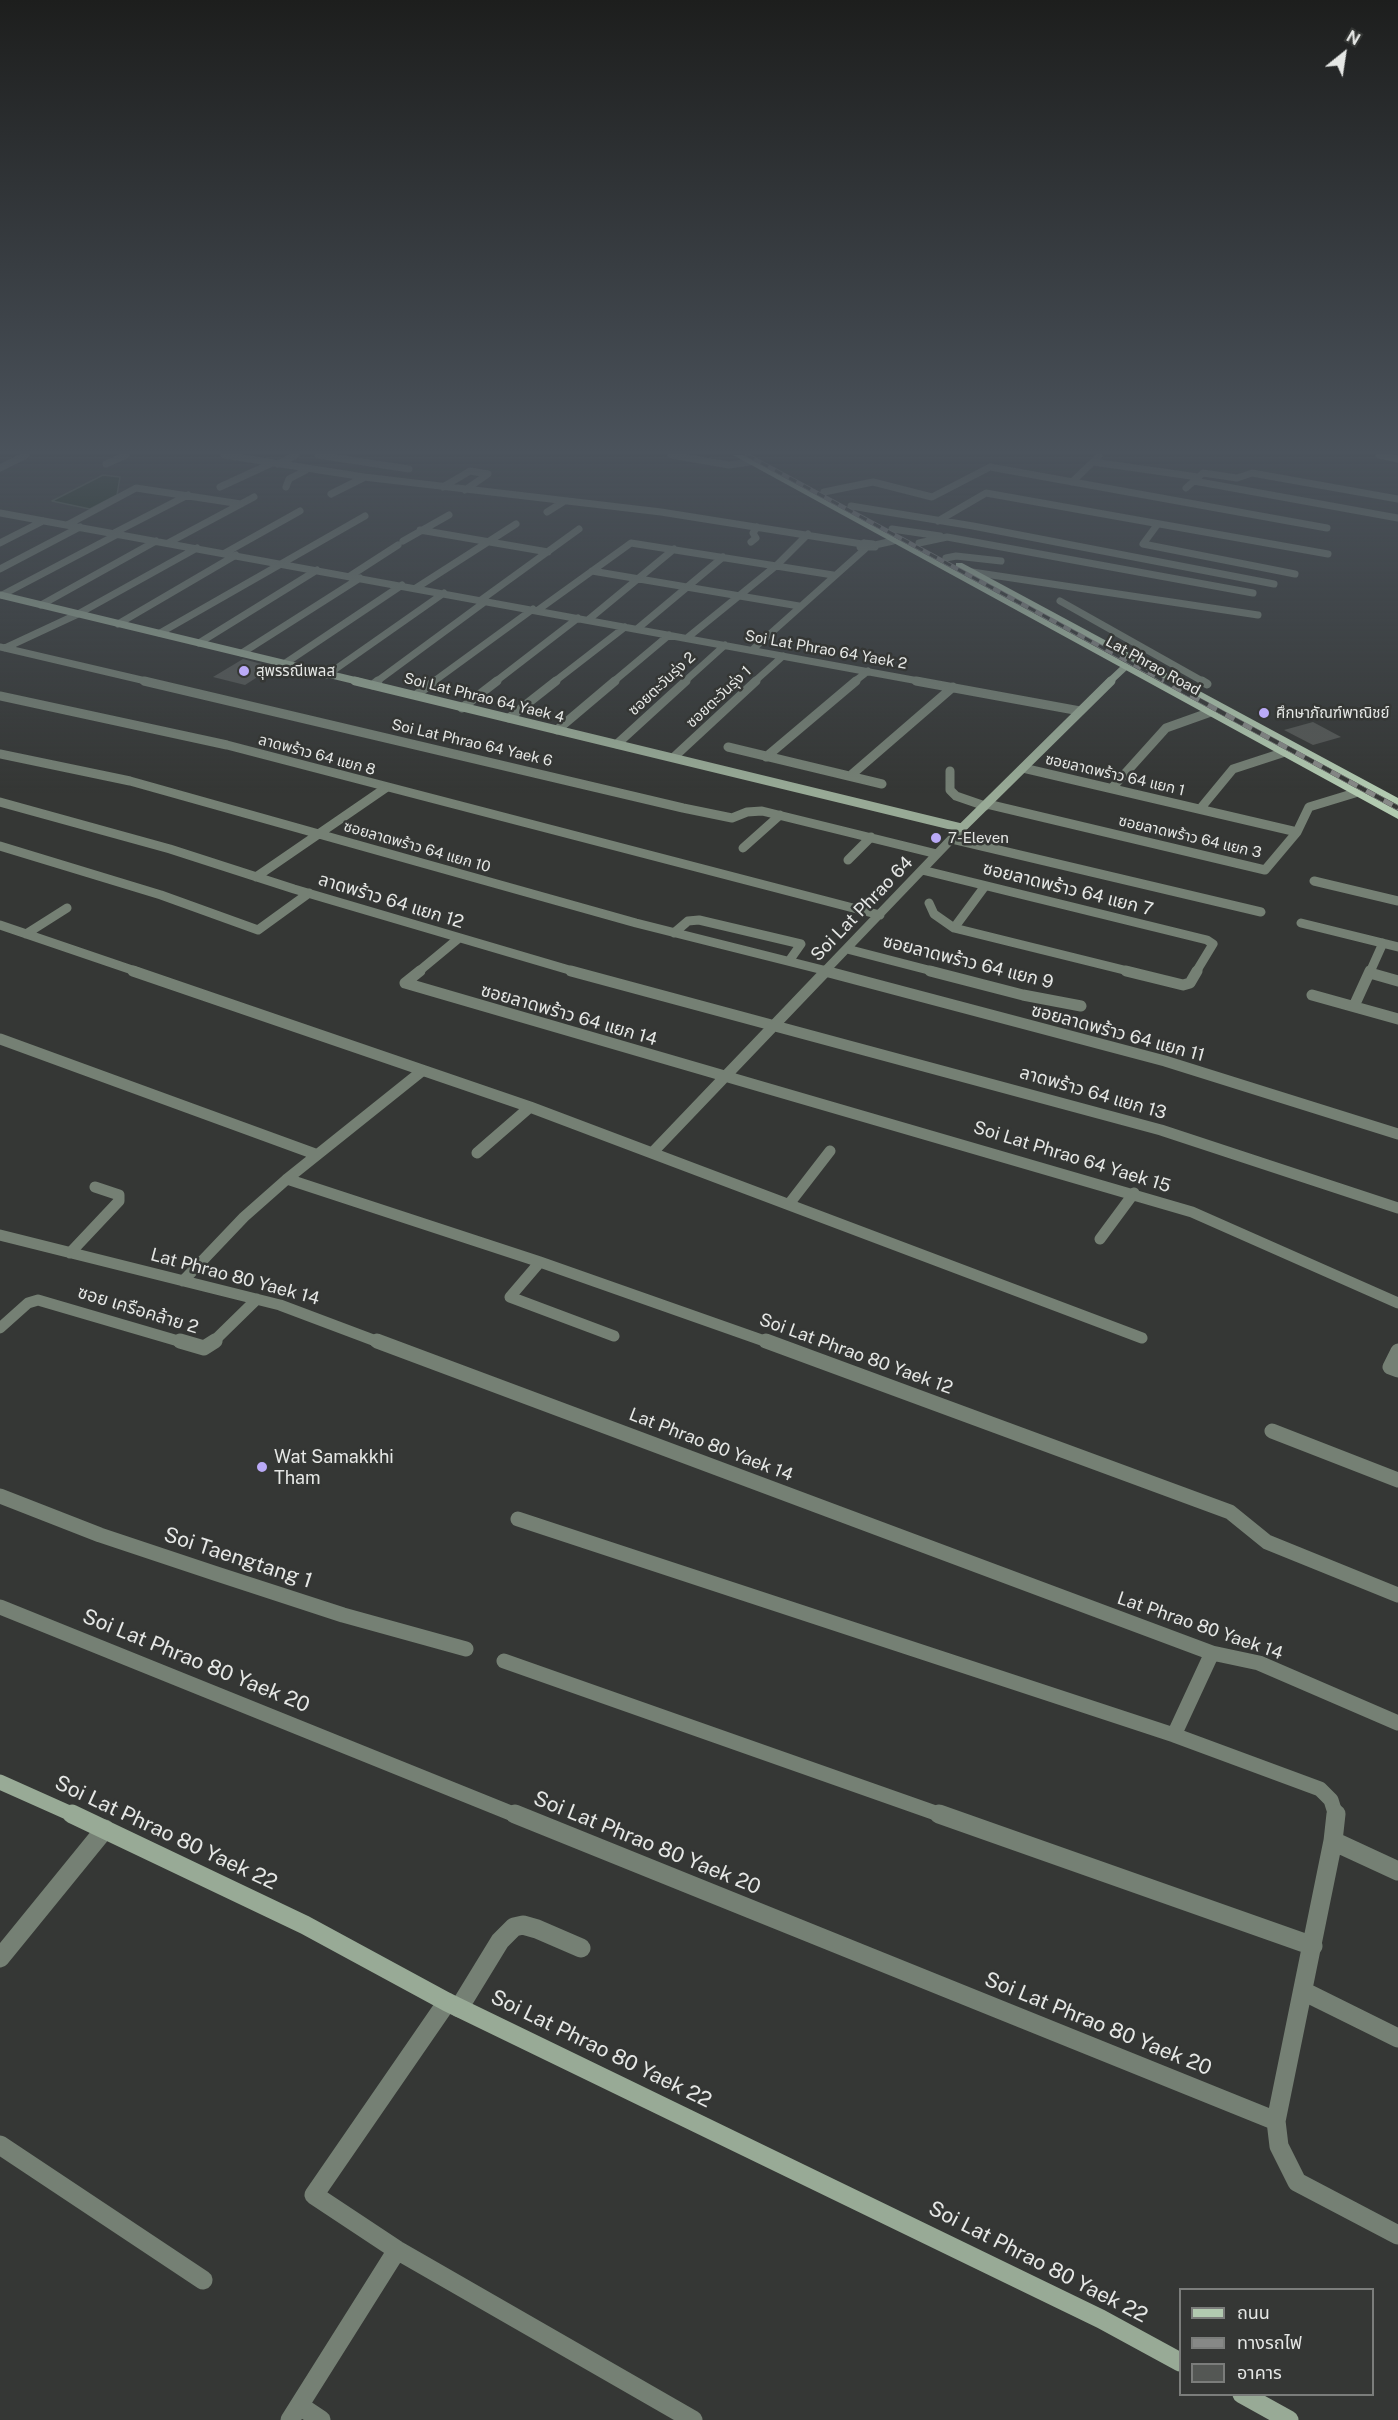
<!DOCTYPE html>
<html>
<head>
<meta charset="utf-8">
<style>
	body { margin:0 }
	#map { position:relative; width:1398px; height:2420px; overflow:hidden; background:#353735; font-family:"Public Sans","Noto Sans Thai",sans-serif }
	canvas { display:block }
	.legend { position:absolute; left:1179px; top:2288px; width:195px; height:108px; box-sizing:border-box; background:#353735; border:2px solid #7b7d7b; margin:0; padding:8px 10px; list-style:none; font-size:18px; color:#e5e7e5 }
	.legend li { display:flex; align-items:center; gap:12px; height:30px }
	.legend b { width:30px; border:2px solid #7b7d7b }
	.north { position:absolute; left:1314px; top:24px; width:60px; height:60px; -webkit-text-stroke:4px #353735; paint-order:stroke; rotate:30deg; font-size:16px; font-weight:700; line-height:24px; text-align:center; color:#e5e7e5 }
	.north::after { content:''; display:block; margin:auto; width:21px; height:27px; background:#e5e7e5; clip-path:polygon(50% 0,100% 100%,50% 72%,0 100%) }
</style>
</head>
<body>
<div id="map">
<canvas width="1398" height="2420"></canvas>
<ul class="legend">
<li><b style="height:8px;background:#b2cab0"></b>ถนน</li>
<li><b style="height:8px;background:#868886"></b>ทางรถไฟ</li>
<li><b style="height:16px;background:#545754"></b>อาคาร</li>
</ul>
<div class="north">N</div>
</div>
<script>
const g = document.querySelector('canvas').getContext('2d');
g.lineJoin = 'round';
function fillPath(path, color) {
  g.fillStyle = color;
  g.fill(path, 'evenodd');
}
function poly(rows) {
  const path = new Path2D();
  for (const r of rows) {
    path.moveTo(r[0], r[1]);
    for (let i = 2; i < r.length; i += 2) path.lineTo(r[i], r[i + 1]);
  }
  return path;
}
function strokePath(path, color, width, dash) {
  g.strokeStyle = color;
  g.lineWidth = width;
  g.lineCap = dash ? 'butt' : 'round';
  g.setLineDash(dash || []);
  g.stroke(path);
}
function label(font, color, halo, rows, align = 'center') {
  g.font = font + ' "Public Sans","Noto Sans Thai",sans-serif';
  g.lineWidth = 5;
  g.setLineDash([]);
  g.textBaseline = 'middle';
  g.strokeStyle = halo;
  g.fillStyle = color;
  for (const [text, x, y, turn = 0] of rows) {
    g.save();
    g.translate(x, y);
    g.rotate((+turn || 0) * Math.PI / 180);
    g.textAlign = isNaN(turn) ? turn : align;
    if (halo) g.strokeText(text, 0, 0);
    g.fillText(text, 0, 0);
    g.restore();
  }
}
const water = poly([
	[103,475,120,477,117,495,90,509,52,501,103,475]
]);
fillPath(water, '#132912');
strokePath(water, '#526251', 1.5);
fillPath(poly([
	[243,659,273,667,245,685,213,677],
	[1313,722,1341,737,1313,745,1284,730]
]), '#545754');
strokePath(poly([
	[224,455,364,477,661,512,862,544],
	[318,455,409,469],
	[671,455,729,465,750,462],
	[1093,462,1198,477],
	[106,464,126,455],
	[278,464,296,455],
	[0,468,26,455],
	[1194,481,1398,518],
	[1072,482,1099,456],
	[220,487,272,463],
	[286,487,289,479,306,470],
	[443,487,470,471,488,474,465,490],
	[1186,488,1203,473,1237,478,1252,473,1398,499],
	[824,492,873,482,932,497,990,467,1327,528],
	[331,494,363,478],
	[851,506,973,526,1274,584],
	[547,512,563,502],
	[0,513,924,682],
	[938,521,986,493,1328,554],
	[67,525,136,488,241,504],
	[1157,525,1143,544,1295,574],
	[892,529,940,536],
	[420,530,548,552],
	[114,533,188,495],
	[403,541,449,515],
	[751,542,756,538,753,533,757,527],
	[0,543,43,521],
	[168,543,254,497],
	[864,543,873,544,875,547,860,547,864,543],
	[919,543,947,537,1253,593],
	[875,545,893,541],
	[225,553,300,511],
	[946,558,956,556,1001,561],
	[0,569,80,527],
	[592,571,799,606],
	[972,572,1258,615],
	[350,576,398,545],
	[416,588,516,524],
	[2,595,118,534],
	[481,600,579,529],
	[1060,601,1204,682],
	[41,605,156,541],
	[538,610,631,543,833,575],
	[588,620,674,549],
	[118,624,236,555],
	[637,629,723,557],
	[160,633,365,516],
	[687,638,777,565,808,534],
	[199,643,317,570],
	[0,647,150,682],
	[5,648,78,614,197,548],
	[752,650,865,549],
	[242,653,360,578],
	[284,664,402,585],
	[327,675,444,593],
	[376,682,486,601],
	[433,682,533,609],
	[495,682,578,618],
	[554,682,625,627],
	[613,682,669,635],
	[684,682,725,645],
	[754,682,783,656],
	[854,682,868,671]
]), '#758074', 7);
strokePath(poly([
	[144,681,683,808,732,818,747,812,762,811,937,854],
	[916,681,1080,711],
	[1202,681,1207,684],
	[373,685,378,681],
	[416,695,435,681],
	[0,696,227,745,880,915],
	[462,708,497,681],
	[509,718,556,681],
	[557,730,615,681],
	[617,744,686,681],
	[728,747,882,784],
	[0,754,130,781,636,923,831,972],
	[674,757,756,681],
	[766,757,856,681],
	[1023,768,1297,832],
	[950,771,950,790,956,796,985,806],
	[850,776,953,687],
	[1112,788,1166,728,1208,713],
	[0,802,170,849,294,889,576,972],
	[987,804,1265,870,1297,832,1309,807,1355,793],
	[1200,809,1233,769,1282,753],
	[952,839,1261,912],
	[0,846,161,895,258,930,309,893],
	[743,848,780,815],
	[848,860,871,837],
	[922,870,1207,940,1213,944,1196,972],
	[256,877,387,787],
	[1314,881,1398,901],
	[929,903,934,914,954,928,1132,972],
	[1301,923,1398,947],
	[0,925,138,972],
	[954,928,985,886],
	[674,933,688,921,699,920,801,944,789,961],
	[26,934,67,908],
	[847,949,936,972],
	[418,972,459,938],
	[824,972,962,828],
	[1370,972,1383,943]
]), '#758074', 9);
strokePath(poly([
	[133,971,530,1107,1142,1338],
	[571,971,1161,1130,1398,1208],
	[825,971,1165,1061,1398,1134],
	[930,971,1023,995,1081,1006],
	[1126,971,1183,985,1190,983,1197,971],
	[1370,973,1398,981],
	[405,983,1192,1212,1398,1303],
	[405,983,420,971],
	[1312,995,1398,1019],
	[1354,1006,1370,971],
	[0,1039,315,1154],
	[477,1153,530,1107],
	[652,1153,826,971],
	[287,1179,540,1262,770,1343],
	[789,1204,830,1151],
	[0,1235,280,1305,381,1343],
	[1100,1239,1134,1193],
	[70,1253,119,1201,119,1195,95,1187],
	[540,1262,510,1297,614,1336],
	[183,1281,244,1217,287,1179,422,1071],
	[0,1328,28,1303,38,1300,185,1343],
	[212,1343,257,1299]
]), '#758074', 11);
strokePath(poly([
	[180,1341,204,1348,215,1341],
	[377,1341,1212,1653,1259,1663,1398,1723],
	[766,1341,1230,1512,1267,1542,1398,1595],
	[1398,1351,1390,1367,1398,1370],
	[1272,1431,1398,1480],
	[0,1496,100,1535,214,1573,343,1615,466,1649],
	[518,1519,1174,1735,1320,1789,1331,1800,1336,1816],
	[0,1607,518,1816],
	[504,1661,944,1816],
	[1174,1735,1212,1653]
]), '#758074', 15);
strokePath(poly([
	[515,1814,1276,2121],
	[939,1814,1313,1946],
	[1336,1814,1333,1841,1276,2121,1279,2146,1297,2182,1398,2235],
	[1333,1841,1398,1871],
	[0,1958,105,1829],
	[1303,1991,1398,2038],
	[447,2002,314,2195,397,2250,693,2420],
	[459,2008,500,1941,514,1927,523,1925,537,1929,581,1948],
	[0,2145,203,2280],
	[300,2406,321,2420],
	[290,2420,397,2250]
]), '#758074', 19);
strokePath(poly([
	[1379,455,1398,459],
	[0,595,361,682],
	[1109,682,1125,667]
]), '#98aa96', 7);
strokePath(poly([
	[355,681,962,828,1111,681]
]), '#98aa96', 9);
strokePath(poly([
	[0,1782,76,1816]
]), '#98aa96', 15);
strokePath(poly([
	[72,1814,305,1925,447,2002,1101,2319,1180,2362],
	[1242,2394,1289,2420]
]), '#98aa96', 19);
fillPath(poly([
	[733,455,743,455,1398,811,1398,819,733,455],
	[956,563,962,563,1398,798,1398,805,956,567,956,563]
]), '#b2cab0');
const railFar1 = poly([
	[747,455,1166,682]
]);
const rail = poly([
	[1164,681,1398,808]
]);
strokePath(railFar1, '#868886', 4.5);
strokePath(rail, '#868886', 5);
strokePath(railFar1, '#353735', 3, [8]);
strokePath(rail, '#353735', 4, [10]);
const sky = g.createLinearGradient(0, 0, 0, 794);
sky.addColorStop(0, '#1d1e1d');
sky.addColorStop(0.57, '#4b535c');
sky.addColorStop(1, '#4b535c00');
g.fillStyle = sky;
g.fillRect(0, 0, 1398, 794);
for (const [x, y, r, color] of [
	[244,671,6,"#baaaf7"],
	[1264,713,6,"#baaaf7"],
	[936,838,6,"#baaaf7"],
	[262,1467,6,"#baaaf7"]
]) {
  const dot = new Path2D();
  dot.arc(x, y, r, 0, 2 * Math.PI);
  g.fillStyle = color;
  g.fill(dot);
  strokePath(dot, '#353735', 2);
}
label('15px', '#e5e7e5', '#353735', [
	["Soi Lat Phrao 64 Yaek 2",826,650,10],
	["Lat Phrao Road",1153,666,29],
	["ซอยตะวันรุ่ง 2",662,684,-43],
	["ซอยตะวันรุ่ง 1",719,697,-43],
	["Soi Lat Phrao 64 Yaek 4",484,698,14],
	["Soi Lat Phrao 64 Yaek 6",472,743,13],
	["ลาดพร้าว 64 แยก 8",317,755,15],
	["ซอยลาดพร้าว 64 แยก 1",1115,775,13],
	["ซอยลาดพร้าว 64 แยก 3",1190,837,13],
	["ซอยลาดพร้าว 64 แยก 10",417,847,16]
]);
label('15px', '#e5e7e5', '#353735', [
	["สุพรรณีเพลส",256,671],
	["ศึกษาภัณฑ์พาณิชย์",1276,713],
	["7-Eleven",948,838]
], 'left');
label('18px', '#e5e7e5', '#353735', [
	["ซอยลาดพร้าว 64 แยก 7",1068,889,14],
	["ลาดพร้าว 64 แยก 12",391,901,17],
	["Soi Lat Phrao 64",862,909,-46],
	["ซอยลาดพร้าว 64 แยก 9",968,962,14],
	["ซอยลาดพร้าว 64 แยก 14",569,1015,16],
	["ซอยลาดพร้าว 64 แยก 11",1118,1033,15],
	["ลาดพร้าว 64 แยก 13",1093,1093,16],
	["Soi Lat Phrao 64 Yaek 15",1072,1157,17],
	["Lat Phrao 80 Yaek 14",235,1277,15],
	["ซอย เครือคล้าย 2",138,1310,17],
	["Soi Lat Phrao 80 Yaek 12",856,1354,20],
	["Lat Phrao 80 Yaek 14",711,1445,21],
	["Lat Phrao 80 Yaek 14",1200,1626,19]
]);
label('18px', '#e5e7e5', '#353735', [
	["Wat Samakkhi",274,1457],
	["Tham",274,1478]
], 'left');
label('21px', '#e5e7e5', '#353735', [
	["Soi Taengtang 1",238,1558,18],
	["Soi Lat Phrao 80 Yaek 20",196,1661,22],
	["Soi Lat Phrao 80 Yaek 22",166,1833,25],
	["Soi Lat Phrao 80 Yaek 20",647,1843,22],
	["Soi Lat Phrao 80 Yaek 20",1098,2024,22],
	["Soi Lat Phrao 80 Yaek 22",601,2049,26],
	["Soi Lat Phrao 80 Yaek 22",1038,2262,27]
]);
</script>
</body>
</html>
